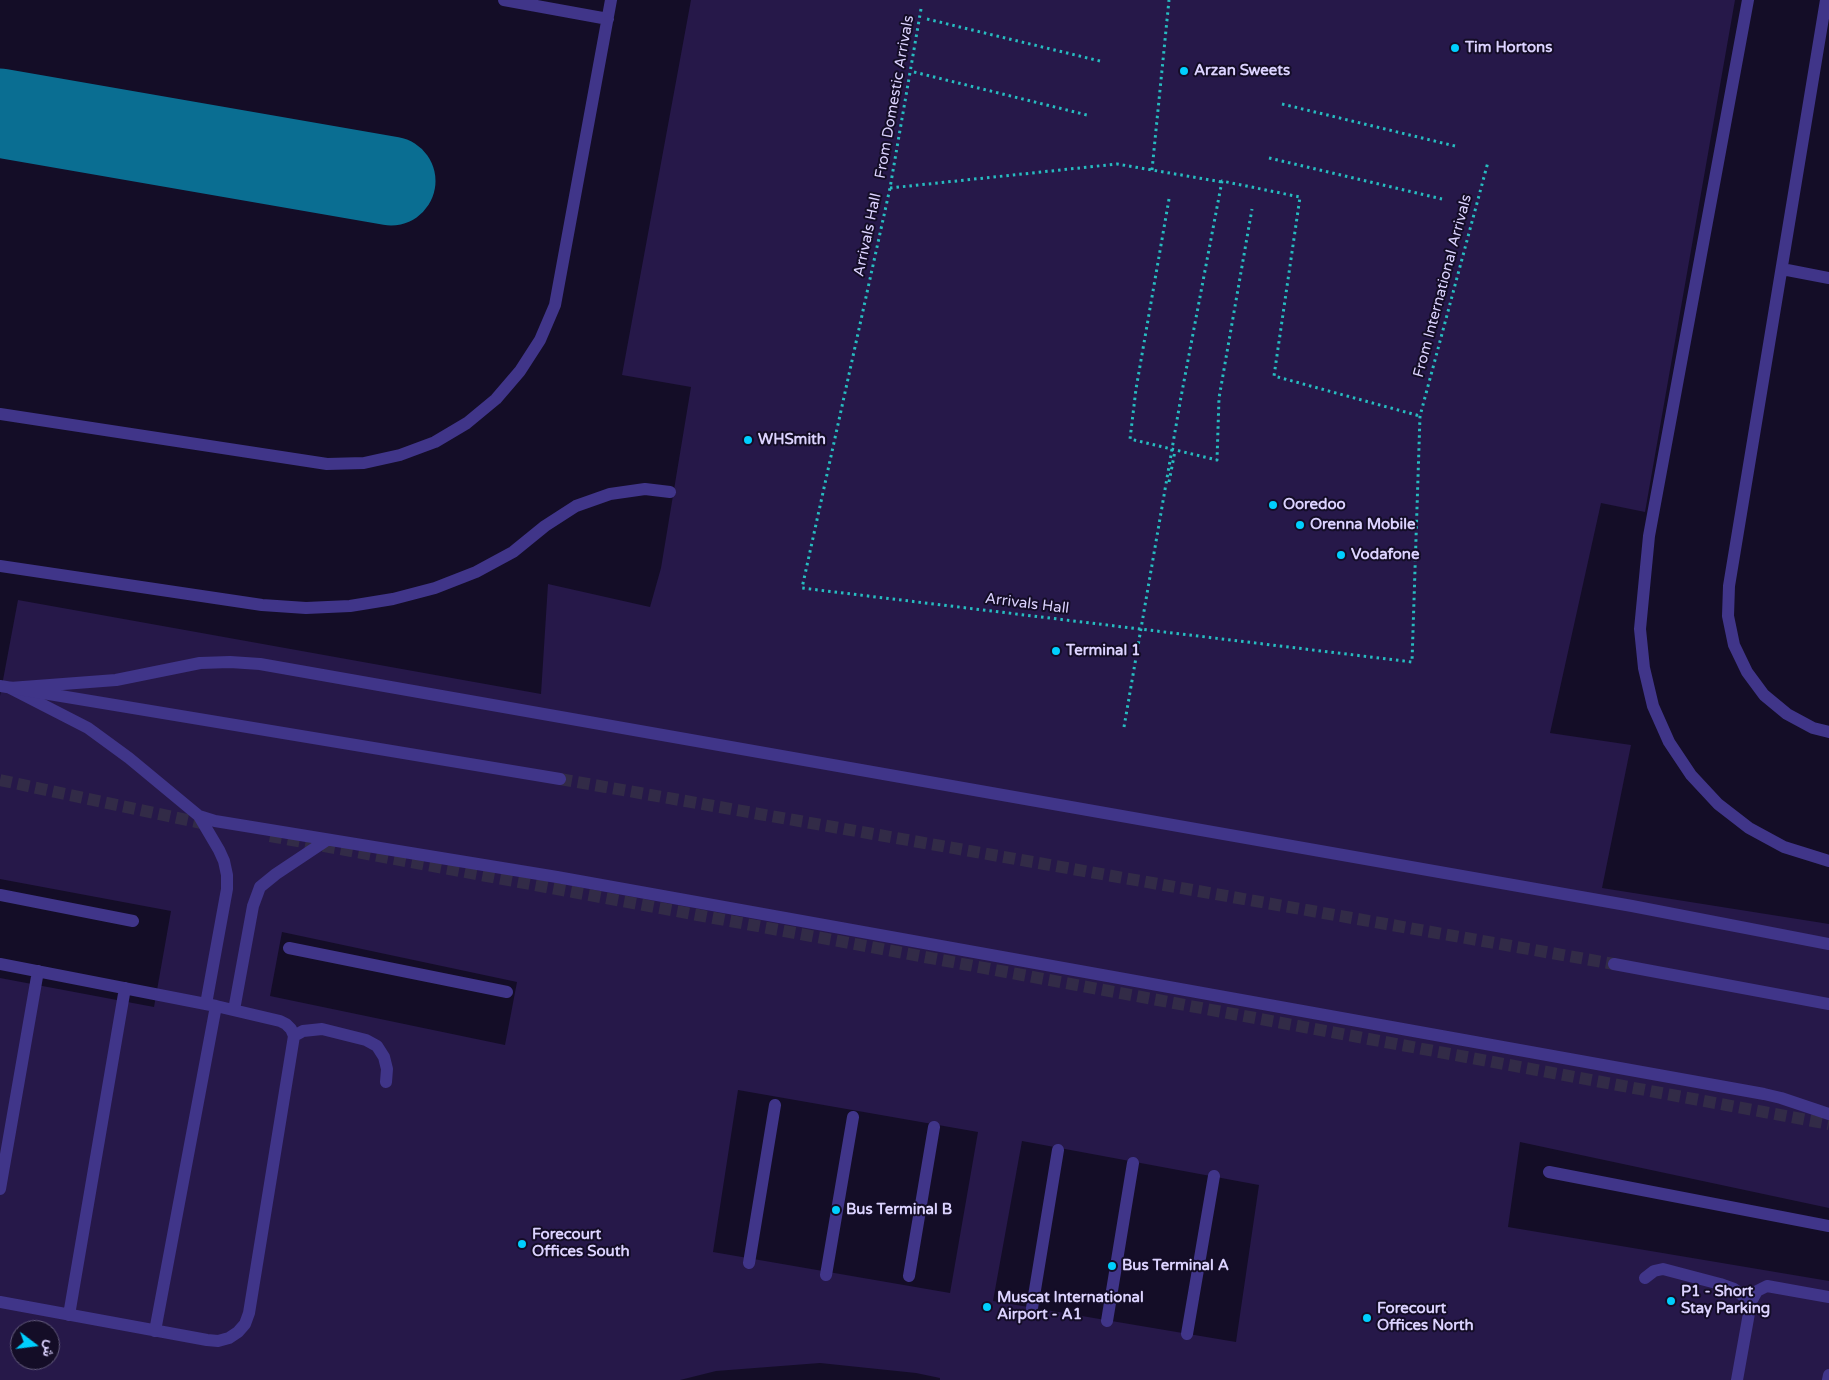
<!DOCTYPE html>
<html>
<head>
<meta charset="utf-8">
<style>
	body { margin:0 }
	#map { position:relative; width:1829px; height:1380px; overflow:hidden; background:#140d27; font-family:"Varela Round",Vazirmatn,sans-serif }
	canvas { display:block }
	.north { position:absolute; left:10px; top:1320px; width:50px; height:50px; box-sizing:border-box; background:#140d27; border:1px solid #645c7d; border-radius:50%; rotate:105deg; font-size:14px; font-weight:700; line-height:20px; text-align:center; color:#dcd3ff }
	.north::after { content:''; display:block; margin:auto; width:18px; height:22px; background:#00cffe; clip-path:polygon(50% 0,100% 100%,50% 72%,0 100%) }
</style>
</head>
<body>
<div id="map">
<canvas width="1829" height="1380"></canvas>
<div class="north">ش</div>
</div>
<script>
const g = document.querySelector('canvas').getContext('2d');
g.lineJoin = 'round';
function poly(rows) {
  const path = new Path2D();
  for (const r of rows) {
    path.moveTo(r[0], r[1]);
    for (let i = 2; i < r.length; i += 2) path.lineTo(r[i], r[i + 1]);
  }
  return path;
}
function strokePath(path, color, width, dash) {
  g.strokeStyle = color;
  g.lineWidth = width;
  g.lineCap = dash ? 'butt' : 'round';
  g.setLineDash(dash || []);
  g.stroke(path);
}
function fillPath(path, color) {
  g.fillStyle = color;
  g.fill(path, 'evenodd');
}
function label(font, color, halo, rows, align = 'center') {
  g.font = font + ' "Varela Round",sans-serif';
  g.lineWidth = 4;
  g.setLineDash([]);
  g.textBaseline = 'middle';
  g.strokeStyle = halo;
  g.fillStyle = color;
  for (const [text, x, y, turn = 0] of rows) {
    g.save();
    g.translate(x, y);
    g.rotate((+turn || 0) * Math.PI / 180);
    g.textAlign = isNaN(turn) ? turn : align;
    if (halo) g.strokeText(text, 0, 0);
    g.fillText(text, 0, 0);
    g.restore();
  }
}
strokePath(poly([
	[0,113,391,181]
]), '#0a6e92', 89);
fillPath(poly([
	[691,0,1735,0,1645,512,1601,503,1550,733,1631,745,1602,888,1829,924,1829,1208,1520,1142,1508,1227,1829,1281,1829,1380,940,1380,940,1378,916,1373,820,1363,716,1371,680,1380,0,1380,0,978,154,1007,171,911,0,879,0,696,18,600,541,694,548,584,650,607,661,568,691,387,622,375],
	[282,932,517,982,505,1045,270,996],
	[738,1090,978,1132,950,1293,713,1252],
	[1022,1141,1259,1185,1236,1342,993,1301],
	[20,1330,50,1330,50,1360,20,1360]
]), '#261849');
strokePath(poly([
	[560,779,1614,964],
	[0,780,211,825],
	[270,836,1829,1124]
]), '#322b47', 12, [12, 6]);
strokePath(poly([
	[921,9,890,188,802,588,1412,662,1420,416,1488,162],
	[927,19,1100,61],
	[914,72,1087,115],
	[1282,104,1455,146],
	[1269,158,1442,199],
	[1152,170,1169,0],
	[890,188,1117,164,1222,182],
	[1169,199,1136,389,1130,439,1217,460,1219,398,1252,209],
	[1169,482,1175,451],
	[1124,727,1181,397,1222,181,1300,197,1274,376,1420,416]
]), '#27bcc0', 3, [2.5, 4]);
strokePath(poly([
	[504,0,608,19],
	[1826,0,1729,586,1728,616,1734,645,1747,672,1764,695,1787,714,1813,728,1829,732],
	[1782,269,1829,278],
	[0,414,327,464,364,463,400,455,435,442,467,423,496,399,520,371,540,340,555,305,611,0],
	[12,689,88,728,129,758,199,816,215,821,557,877,1764,1094,1781,1098,1829,1114],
	[199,816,219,850,224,861,227,875,227,889,206,1004],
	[0,895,133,921],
	[289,948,507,992],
	[0,964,216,1006,280,1021,286,1024,291,1029,294,1036,249,1313,245,1324,238,1332,229,1338,218,1341,207,1340,0,1302],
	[234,1010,253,906,260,887,276,874,327,840],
	[294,1036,303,1031,322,1029,366,1040,377,1046,384,1057,387,1069,386,1082],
	[1549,1172,1829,1226],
	[0,1189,38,971],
	[749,1263,775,1105],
	[826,1275,853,1117],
	[909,1276,934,1127],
	[1645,1278,1654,1271,1663,1269,1720,1284,1734,1289,1751,1302],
	[1032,1308,1058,1150],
	[69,1315,125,988],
	[1107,1321,1133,1163],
	[155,1331,216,1006],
	[1187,1334,1214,1176],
	[1737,1380,1751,1302,1757,1291,1767,1286,1829,1297],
	[1828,1380,1829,1375]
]), '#403589', 12);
strokePath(poly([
	[1748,0,1649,536,1640,629,1644,668,1653,706,1669,742,1691,775,1718,804,1749,828,1784,847,1829,861],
	[0,566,262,605,306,608,350,606,393,599,435,588,476,572,513,552,545,526,576,506,610,494,645,489,670,492]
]), '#403589', 12);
strokePath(poly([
	[0,686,560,779],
	[10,688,116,680,200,663,230,662,260,664,1632,906,1829,944],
	[1614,964,1829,1004]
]), '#403589', 12);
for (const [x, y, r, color] of [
	[1455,48,5,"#00cffe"],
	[1184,71,5,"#00cffe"],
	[748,440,5,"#00cffe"],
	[1273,505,5,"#00cffe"],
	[1300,525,5,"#00cffe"],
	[1341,555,5,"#00cffe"],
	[1056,651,5,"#00cffe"],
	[836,1210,5,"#00cffe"],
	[522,1244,5,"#00cffe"],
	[1112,1266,5,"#00cffe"],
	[1671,1301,5,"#00cffe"],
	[987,1307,5,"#00cffe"],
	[1367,1318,5,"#00cffe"]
]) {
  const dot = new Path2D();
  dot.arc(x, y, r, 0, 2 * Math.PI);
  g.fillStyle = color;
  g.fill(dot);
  strokePath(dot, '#140d27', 2);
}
label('bold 15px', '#dcd3ff', '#140d27', [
	["Tim Hortons",1465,48],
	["Arzan Sweets",1194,71],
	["WHSmith",758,440],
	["Ooredoo",1283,505],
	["Orenna Mobile",1310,525],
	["Vodafone",1351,555],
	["Terminal 1",1066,651],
	["Bus Terminal B",846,1210],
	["Forecourt",532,1235],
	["Offices South",532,1252],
	["Bus Terminal A",1122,1266],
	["P1 - Short",1681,1292],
	["Stay Parking",1681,1309],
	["Muscat International",997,1298],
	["Airport - A1",997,1315],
	["Forecourt",1377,1309],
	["Offices North",1377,1326]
], 'left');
label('15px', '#dcd3ff', '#140d27', [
	["From Domestic Arrivals",895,97,-80],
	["Arrivals Hall",868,235,-78],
	["From International Arrivals",1443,286,-75],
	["Arrivals Hall",1027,604,7]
]);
</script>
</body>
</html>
